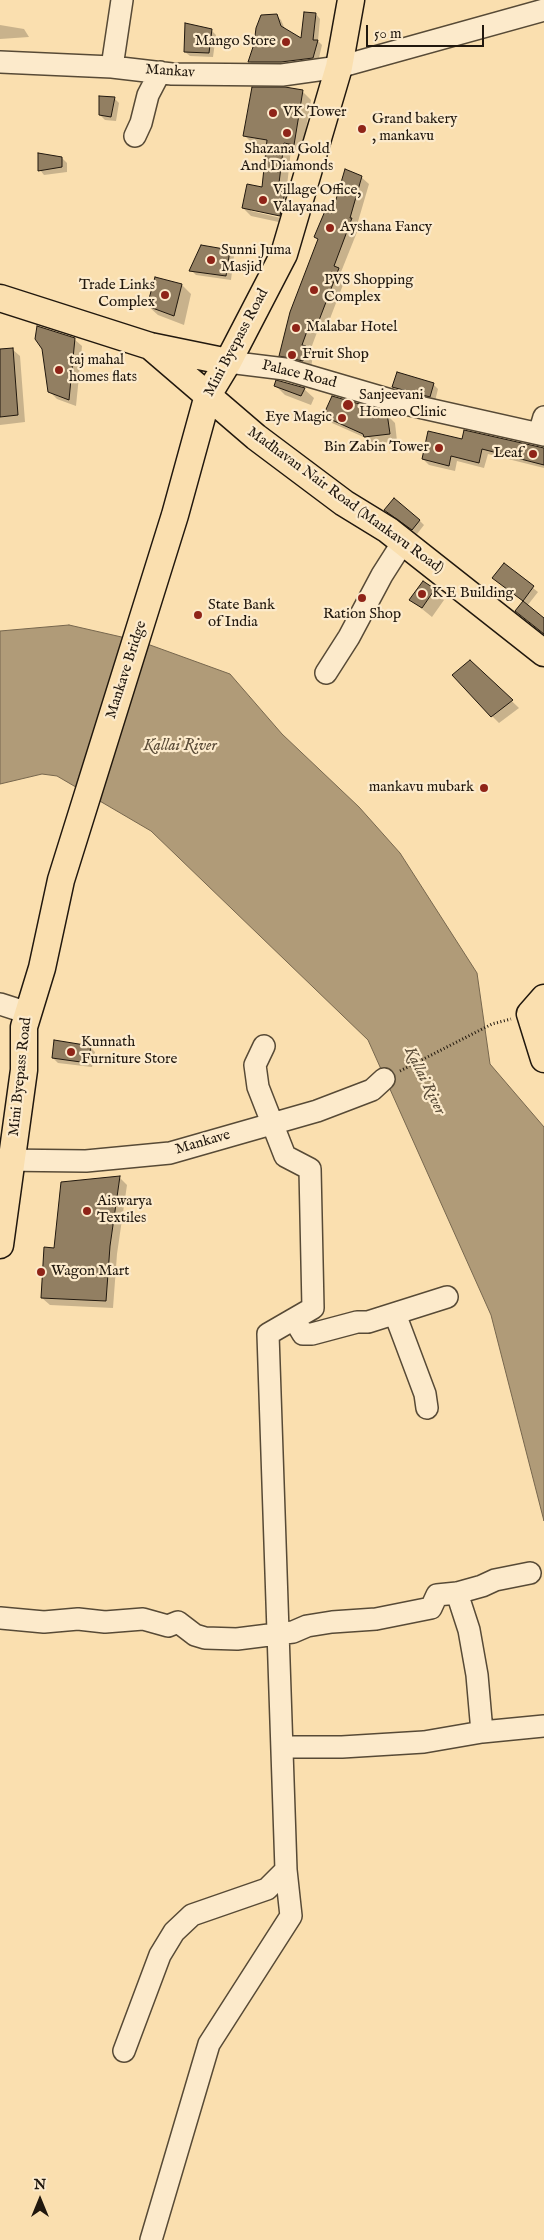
<!DOCTYPE html>
<html>
<head>
<meta charset="utf-8">
<style>
	body { margin:0 }
	#map { position:relative; width:544px; height:2240px; overflow:hidden; background:#fadfaf; font-family:"IM FELL English",serif }
	canvas { display:block }
	.north { position:absolute; left:15px; top:2175px; width:50px; height:50px; -webkit-text-stroke:4px #fceacb; paint-order:stroke; rotate:0deg; font-size:14px; font-weight:700; line-height:20px; text-align:center; color:#21180e }
	.north::after { content:''; display:block; margin:auto; width:18px; height:22px; background:#21180e; clip-path:polygon(50% 0,100% 100%,50% 72%,0 100%) }
	.scale { position:absolute; left:366px; top:25px; width:118px; height:22px; box-sizing:border-box; border:2px solid #21180e; border-top:0; padding-left:6px; font-size:15px; line-height:18px; white-space:nowrap; color:#21180e; -webkit-text-stroke:4px #fceacb; paint-order:stroke }
</style>
</head>
<body>
<div id="map">
<canvas width="544" height="2240"></canvas>
<div class="north">N</div>
<div class="scale">50 m</div>
</div>
<script>
const g = document.querySelector('canvas').getContext('2d');
g.lineJoin = 'round';
function fillPath(path, color) {
  g.fillStyle = color;
  g.fill(path, 'evenodd');
}
function poly(rows) {
  const path = new Path2D();
  for (const r of rows) {
    path.moveTo(r[0], r[1]);
    for (let i = 2; i < r.length; i += 2) path.lineTo(r[i], r[i + 1]);
  }
  return path;
}
function strokePath(path, color, width, dash) {
  g.strokeStyle = color;
  g.lineWidth = width;
  g.lineCap = dash ? 'butt' : 'round';
  g.setLineDash(dash || []);
  g.stroke(path);
}
function label(font, color, halo, rows, align = 'center') {
  g.font = font + ' "IM FELL English",serif';
  g.lineWidth = 4.5;
  g.setLineDash([]);
  g.textBaseline = 'middle';
  g.strokeStyle = halo;
  g.fillStyle = color;
  for (const [text, x, y, turn = 0] of rows) {
    g.save();
    g.translate(x, y);
    g.rotate((+turn || 0) * Math.PI / 180);
    g.textAlign = isNaN(turn) ? turn : align;
    if (halo) g.strokeText(text, 0, 0);
    g.fillText(text, 0, 0);
    g.restore();
  }
}
const water = poly([
	[69,625,139,641,230,674,282,734,359,807,400,853,477,973,490,1064,544,1127,544,1521,491,1315,368,1040,151,831,57,776,42,774,0,784,0,631,69,625]
]);
fillPath(water, '#b09b78');
strokePath(water, '#77674e', 1);
fillPath(poly([
	[316,14,320,19,318,41,322,45,318,62,254,66,250,62,276,15,281,20,285,29,302,40],
	[0,25,24,29,29,37,0,39],
	[211,30,216,35,213,57,190,56,185,52],
	[303,92,311,100,302,152,291,150,286,195,293,202,288,224,251,216,243,208,263,189,267,146,253,144,245,136],
	[251,209,286,216,285,219,251,211],
	[114,98,119,103,116,121,105,120,100,115],
	[62,158,67,163,67,172,44,175,40,170],
	[361,177,369,184,357,225,359,227,341,272,346,277,326,329,319,327,310,351,313,355,311,368,287,363,280,355,319,240,315,236],
	[230,251,234,256,231,280,196,275,191,270],
	[182,285,191,294,184,325,158,315,148,306],
	[74,339,82,346,76,406,57,399,49,391],
	[12,349,20,356,25,422,0,425,0,351],
	[433,384,438,389,435,401,398,392,394,387],
	[275,385,304,389,314,398,311,405,285,395],
	[333,397,363,406,370,414,369,417,387,415,395,423,397,441,373,444,368,439,332,423,325,415],
	[462,440,544,452,544,468,488,454,484,468,457,461,455,471,429,465,423,459],
	[391,515,419,520,424,525,417,534],
	[504,565,538,592,527,606,544,620,544,635,517,611,524,602,494,578],
	[424,582,444,600,432,617,411,600],
	[470,661,519,708,499,723,492,716],
	[90,1047,95,1052,92,1067,58,1063,53,1058],
	[119,1177,127,1185,117,1254,113,1308,50,1305,42,1298,56,1250]
]), '#0003');
const building = poly([
	[304,12,316,13,313,40,318,40,313,58,281,62,248,62,254,44,256,28,261,15,277,14,281,26,301,38,304,12],
	[185,23,212,29,209,53,184,52,185,23],
	[252,87,285,87,303,90,294,145,284,143,278,191,285,192,280,216,242,208,247,184,262,187,267,140,243,136,252,87],
	[99,96,115,97,111,117,99,115,99,96],
	[38,153,62,157,62,167,38,171,38,153],
	[345,169,362,176,350,218,352,218,334,266,339,268,318,323,311,320,302,345,306,346,303,361,279,356,290,312,318,239,314,237,325,211,332,213,345,169],
	[201,245,230,250,226,276,189,271,201,245],
	[155,277,182,284,174,316,147,306,155,277],
	[37,326,75,338,69,400,48,392,42,349,35,339,37,326],
	[13,348,18,415,0,417,0,349,13,348],
	[397,372,434,383,430,397,392,387,397,372],
	[276,380,305,388,301,396,274,386,276,380],
	[332,396,363,405,358,417,387,413,390,434,364,437,363,434,323,416,332,396],
	[464,430,544,448,544,465,482,449,479,463,451,456,449,466,422,459,428,431,462,439,464,430],
	[394,498,420,520,412,530,384,510,394,498],
	[504,563,534,586,523,601,492,578,504,563],
	[423,581,435,589,422,608,409,600,423,581],
	[523,601,544,618,544,634,515,611,523,601],
	[470,660,513,700,491,717,452,675,470,660],
	[54,1040,91,1046,88,1063,52,1058,54,1040],
	[120,1176,110,1246,106,1301,41,1298,44,1247,54,1248,61,1182,120,1176]
]);
fillPath(building, '#927f62');
strokePath(building, '#21180e', 1);
const minor = poly([
	[0,62,112,67,172,74,282,75,339,67,544,10],
	[112,67,122,0],
	[135,136,141,123,148,95,160,72],
	[228,362,285,369,401,403,544,435],
	[539,434,544,417],
	[326,673,349,637,382,575,403,542],
	[0,1004,28,1013],
	[0,1160,86,1161,170,1153,317,1111,372,1090,384,1079],
	[395,1314,425,1394,427,1408],
	[294,1319,303,1334,312,1334,357,1322,368,1322,447,1297],
	[457,1593,469,1630,477,1675,482,1732],
	[0,1618,44,1622,78,1619,105,1622,143,1619,168,1626,178,1622,195,1635,205,1638,237,1639,293,1632,307,1626,332,1622,376,1619,431,1608,437,1595,457,1593,482,1586,495,1580,530,1573],
	[282,1747,342,1747,424,1742,482,1732,544,1726],
	[124,2051,160,1955,174,1932,192,1915,267,1889,286,1870],
	[151,2240,209,2044,291,1916,286,1870,268,1334,313,1308,310,1169,285,1156,258,1087,255,1065,264,1046]
]);
const major = poly([
	[0,298,150,346,228,362],
	[150,346,256,437,344,503,388,530,544,653],
	[544,998,530,1014,544,1059],
	[0,1245,24,1070,24,1027,42,968,61,880,175,515,208,395,228,362,284,254,339,67,351,0]
]);
strokePath(minor, '#574a36', 24);
strokePath(major, '#21180e', 29);
strokePath(poly([
	[400,1071,492,1024,511,1019]
]), '#21180e', 3, [1, 2.5]);
strokePath(minor, '#fceacb', 21);
strokePath(major, '#fadfaf', 26);
for (const [x, y, r, color] of [
	[286,42,5,"#8f2418"],
	[273,113,5,"#8f2418"],
	[362,129,5,"#8f2418"],
	[287,133,5,"#8f2418"],
	[263,200,5,"#8f2418"],
	[330,228,5,"#8f2418"],
	[211,260,5,"#8f2418"],
	[314,290,5,"#8f2418"],
	[165,295,5,"#8f2418"],
	[296,328,5,"#8f2418"],
	[292,355,5,"#8f2418"],
	[59,370,5,"#8f2418"],
	[348,405,6,"#8f2418"],
	[342,418,5,"#8f2418"],
	[439,448,5,"#8f2418"],
	[533,454,5,"#8f2418"],
	[422,594,5,"#8f2418"],
	[362,598,5,"#8f2418"],
	[198,615,5,"#8f2418"],
	[484,788,5,"#8f2418"],
	[71,1052,5,"#8f2418"],
	[87,1211,5,"#8f2418"],
	[41,1272,5,"#8f2418"]
]) {
  const dot = new Path2D();
  dot.arc(x, y, r, 0, 2 * Math.PI);
  g.fillStyle = color;
  g.fill(dot);
  strokePath(dot, '#fceacb', 2);
}
label('15px', '#21180e', '#fceacb', [
	["Mango Store",276,42,"right"],
	["VK Tower",283,113],
	["Grand bakery",372,120],
	[", mankavu",372,137],
	["Shazana Gold",287,150,"center"],
	["And Diamonds",287,167,"center"],
	["Village Office,",273,191],
	["Valayanad",273,208],
	["Ayshana Fancy",340,228],
	["Sunni Juma",221,251],
	["Masjid",221,268],
	["PVS Shopping",324,281],
	["Complex",324,298],
	["Trade Links",155,286,"right"],
	["Complex",155,303,"right"],
	["Malabar Hotel",306,328],
	["Fruit Shop",302,355],
	["taj mahal",69,361],
	["homes flats",69,378],
	["Sanjeevani",359,396],
	["Homeo Clinic",359,413],
	["Eye Magic",332,418,"right"],
	["Bin Zabin Tower",429,448,"right"],
	["Leaf",523,454,"right"],
	["K E Building",432,594],
	["State Bank",208,606],
	["of India",208,623],
	["Ration Shop",362,615,"center"],
	["mankavu mubark",474,788,"right"],
	["Kunnath",81,1043],
	["Furniture Store",81,1060],
	["Aiswarya",97,1202],
	["Textiles",97,1219],
	["Wagon Mart",51,1272]
], 'left');
label('15px', '#21180e', '#fceacb', [
	["Mankav",170,72,4],
	["Mini Byepass Road",237,343,-62],
	["Palace Road",299,375,14],
	["Madhavan Nair Road (Mankavu Road)",345,501,36],
	["Mankave Bridge",127,670,-72],
	["Mini Byepass Road",21,1077,-84],
	["Mankave",203,1143,-16]
]);
label('italic 16px', '#5a4c38', '#fceacb', [
	["Kallai River",180,747],
	["Kallai River",424,1081,64]
]);
</script>
</body>
</html>
